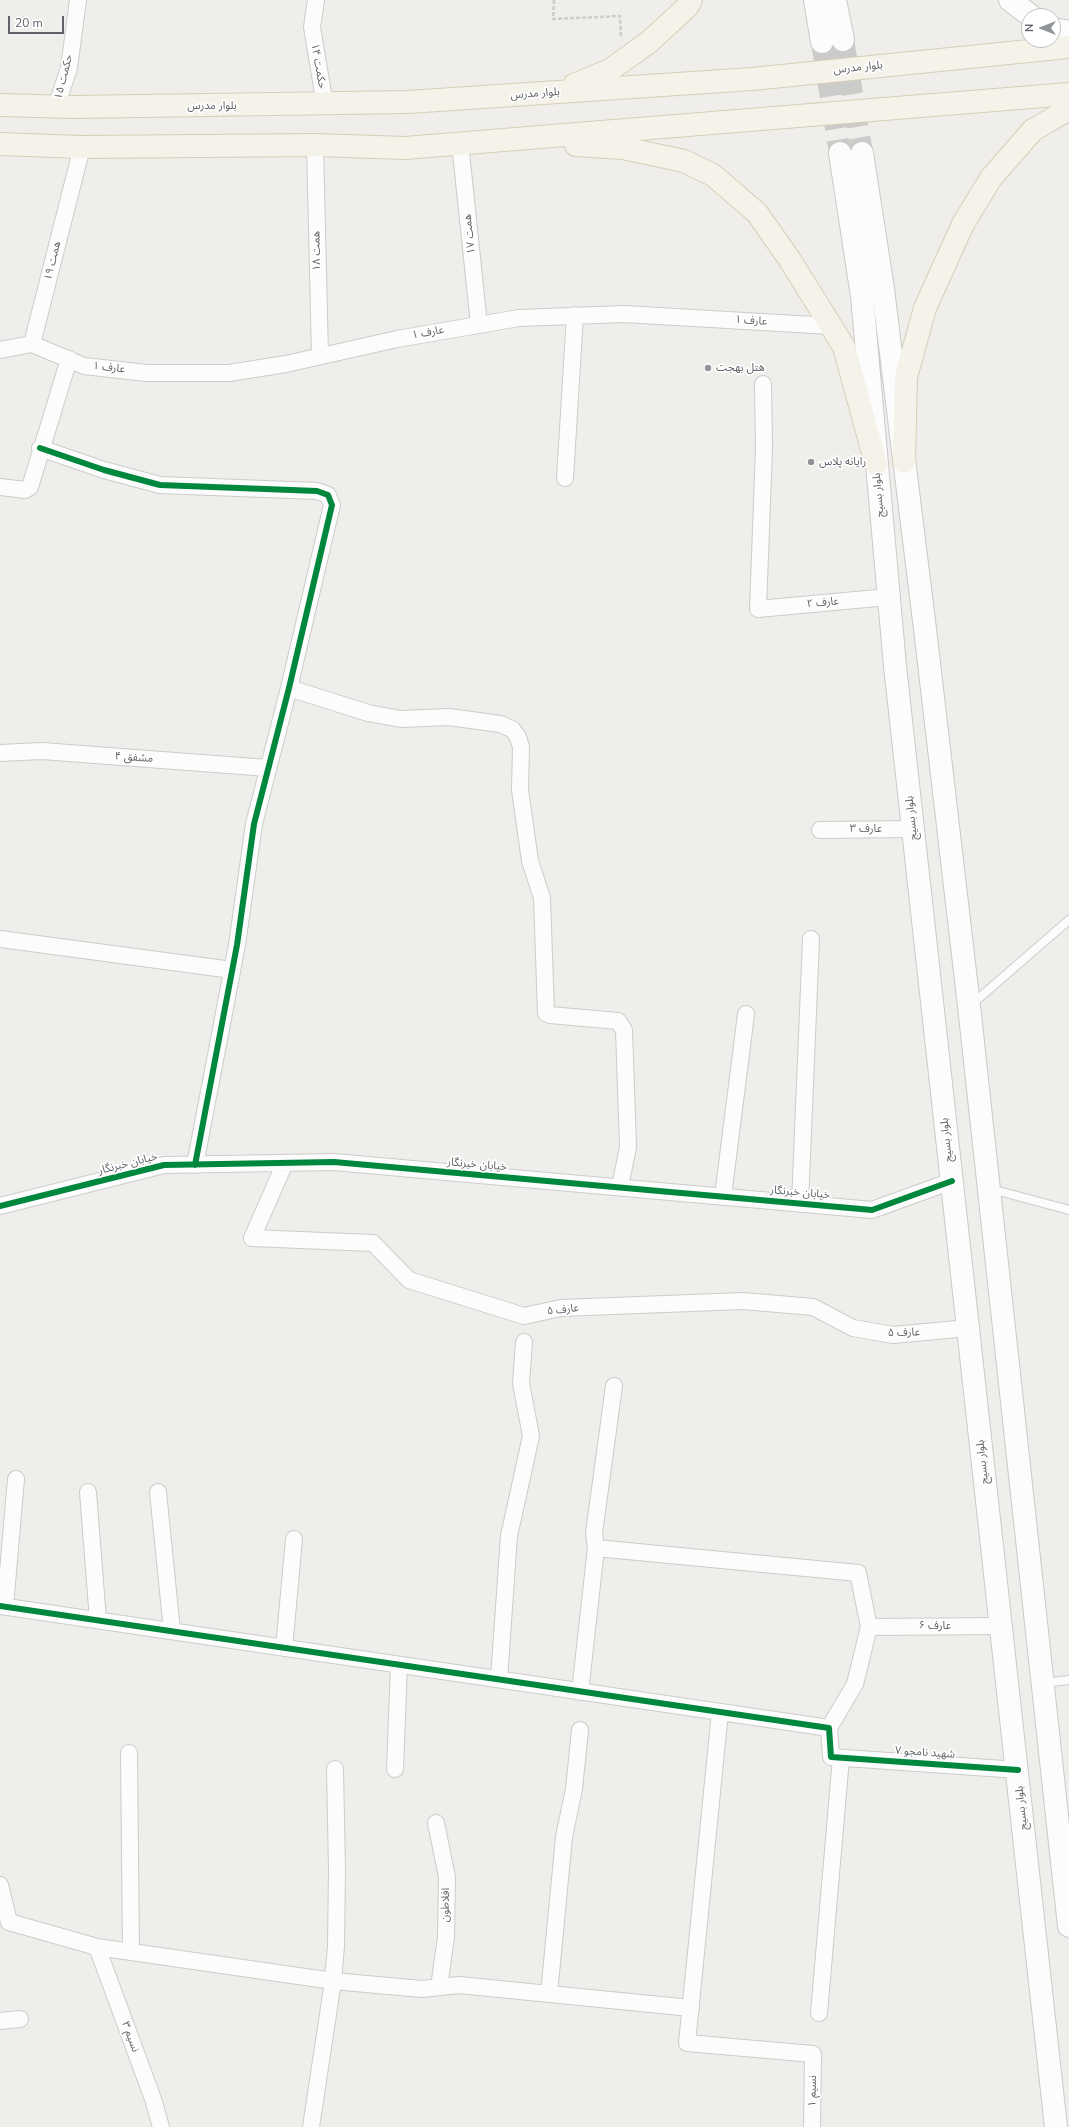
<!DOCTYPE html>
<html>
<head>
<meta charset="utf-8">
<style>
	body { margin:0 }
	#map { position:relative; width:1069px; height:2127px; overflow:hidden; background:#efeeea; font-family:"Nunito Sans",sans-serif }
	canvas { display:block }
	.north { position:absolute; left:1021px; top:8px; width:40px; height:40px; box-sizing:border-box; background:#fff; border:1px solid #bfc1c3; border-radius:50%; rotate:270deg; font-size:11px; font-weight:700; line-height:16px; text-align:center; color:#5f6368 }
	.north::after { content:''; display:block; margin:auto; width:14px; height:18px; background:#919496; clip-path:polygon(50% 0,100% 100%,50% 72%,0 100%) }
	.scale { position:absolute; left:8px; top:16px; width:56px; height:18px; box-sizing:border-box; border:2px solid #5f6368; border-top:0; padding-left:5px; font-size:12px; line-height:14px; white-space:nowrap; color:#5f6368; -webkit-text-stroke:3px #fff; paint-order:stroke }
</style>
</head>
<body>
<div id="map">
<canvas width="1069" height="2127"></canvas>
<div class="north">N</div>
<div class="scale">20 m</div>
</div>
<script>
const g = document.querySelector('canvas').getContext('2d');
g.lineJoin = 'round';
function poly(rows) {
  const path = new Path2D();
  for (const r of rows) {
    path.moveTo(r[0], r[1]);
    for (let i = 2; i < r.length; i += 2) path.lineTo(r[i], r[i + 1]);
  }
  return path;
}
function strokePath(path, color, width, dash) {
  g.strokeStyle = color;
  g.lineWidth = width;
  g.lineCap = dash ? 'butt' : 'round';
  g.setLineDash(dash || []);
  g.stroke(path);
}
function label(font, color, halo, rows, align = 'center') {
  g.font = font + ' "Nunito Sans","Noto Sans Arabic",sans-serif';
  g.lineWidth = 3.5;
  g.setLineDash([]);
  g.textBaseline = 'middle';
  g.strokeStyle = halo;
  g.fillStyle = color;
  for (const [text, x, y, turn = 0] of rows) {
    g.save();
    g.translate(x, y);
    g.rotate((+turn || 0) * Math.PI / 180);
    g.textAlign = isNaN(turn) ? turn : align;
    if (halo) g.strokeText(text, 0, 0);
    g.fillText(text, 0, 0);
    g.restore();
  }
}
strokePath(poly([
	[843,40,862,153],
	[822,42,840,153]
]), '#cbcbca', 22, [22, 11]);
const lane = poly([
	[971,1005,1069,920],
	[991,1189,1069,1210],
	[1044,1683,1069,1680]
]);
const street = poly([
	[316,0,312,27,325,105],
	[56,107,69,68,78,0],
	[460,143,479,325],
	[315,145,320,356],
	[32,344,84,366,147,373,229,373,286,364,397,339,519,318,624,314,831,326],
	[0,350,32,344,82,147],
	[763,384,764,448,758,609,888,597],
	[40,448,104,470,160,485,317,491,328,495,332,505,289,688,254,824,237,945,195,1165],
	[565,478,575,315],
	[0,487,25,490,30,487,69,359],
	[289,688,368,713,401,719,449,717,500,724,512,729,518,737,521,747,520,790,530,861,542,898,546,1013,550,1015,618,1021,624,1030,628,1147,620,1187],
	[0,753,42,751,268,768],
	[820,830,913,829],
	[0,939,232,970],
	[285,1163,252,1238,373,1243,409,1280,524,1316,561,1308,743,1301,813,1307,853,1328,893,1335,968,1328],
	[723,1196,746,1014],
	[800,1203,811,939],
	[0,1206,164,1165,334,1162,872,1210,952,1181],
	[88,1492,98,1620],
	[158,1492,172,1631],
	[596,1548,858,1573,869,1627,855,1684,829,1728],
	[0,1606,829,1728,831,1757,1018,1770],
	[5,1606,16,1479],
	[869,1627,1002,1626],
	[284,1648,294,1539],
	[499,1679,509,1536,531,1436,521,1383,524,1342],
	[580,1692,596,1548,594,1533,614,1386],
	[720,1712,687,2043,813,2054,812,2127],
	[129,1753,131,1952],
	[395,1769,399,1665],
	[436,1823,447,1877,446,1937,439,1987],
	[0,1885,9,1922,97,1947,333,1981,422,1989,459,1985,691,2008],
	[97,1947,153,2099,161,2127],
	[549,1994,564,1837,574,1789,580,1730],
	[819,2013,841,1758],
	[0,2021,20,2019],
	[311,2127,333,1981,336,1946,337,1869,335,1769]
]);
const secondary = poly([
	[815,0,822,42],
	[835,0,843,40],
	[1010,0,1031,16],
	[1053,29,1069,32],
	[840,153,862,296,895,666,1056,2127],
	[862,153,883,289,925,629,969,1006,1069,1926]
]);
const primary = poly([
	[574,85,610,70,649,42,687,7,691,0],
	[0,105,74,107,408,102,752,79,1069,47],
	[0,144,82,147,315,145,405,148,1069,94],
	[576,145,623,148,684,161,713,175,757,213,790,260,844,347,876,464],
	[904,462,906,377,925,308,963,224,991,178,1033,130,1069,109]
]);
strokePath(lane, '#cbcccc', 10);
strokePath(street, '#cbcccc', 18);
strokePath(secondary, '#cacacb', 24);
strokePath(primary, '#d7ceb8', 24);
strokePath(poly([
	[554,0,553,19,620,16,621,37]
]), '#cacfcc', 2.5, [4, 2]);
strokePath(lane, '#fdfcfc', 8);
strokePath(street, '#fdfcfc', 16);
strokePath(secondary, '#fdfcfc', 22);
strokePath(primary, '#f4f2e9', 22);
strokePath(poly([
	[40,448,104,470,160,485,317,491,328,495,332,505,289,688,254,824,237,945,195,1165],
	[0,1206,164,1165,334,1162,872,1210,952,1181],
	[0,1606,829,1728,831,1757,1018,1770]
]), '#00873e', 6);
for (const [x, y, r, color] of [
	[708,368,4,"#919496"],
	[811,462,4,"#919496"]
]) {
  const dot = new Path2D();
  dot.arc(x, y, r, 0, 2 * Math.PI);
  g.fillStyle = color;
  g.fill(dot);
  strokePath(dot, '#fff', 1.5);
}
label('11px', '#5f6368', '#fff', [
	["حکمت ۱۴",318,66,80],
	["بلوار مدرس",858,68,-6],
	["حکمت ۱۵",64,77,-76],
	["بلوار مدرس",535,94,-4],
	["بلوار مدرس",212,106],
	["همت ۱۷",470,234,-96],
	["همت ۱۸",317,251,-91],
	["همت ۱۹",53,261,-76],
	["عارف ۱",751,321,4],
	["عارف ۱",428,333,-10],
	["عارف ۱",109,368,7],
	["بلوار بسیج",879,495,-95],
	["عارف ۲",823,603,-5],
	["مشفق ۴",134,758,4],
	["بلوار بسیج",912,818,-96],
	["عارف ۳",866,829],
	["بلوار بسیج",947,1140,-96],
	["خیابان خبرنگار",128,1164,-14],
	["خیابان خبرنگار",477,1165,5],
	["خیابان خبرنگار",800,1193,5],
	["عارف ۵",563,1310,-6],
	["عارف ۵",904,1333,-1],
	["بلوار بسیج",983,1462,-96],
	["عارف ۶",935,1626],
	["شهید نامجو ۷",925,1753,4],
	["بلوار بسیج",1022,1808,-96],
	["افلاطون",446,1905,-89],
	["نسیم ۳",130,2037,70],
	["نسیم ۱",813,2091,-89]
]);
label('11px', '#5f6368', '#fff', [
	["هتل بهجت",716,368],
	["رایانه پلاس",819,462]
], 'left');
</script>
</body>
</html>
